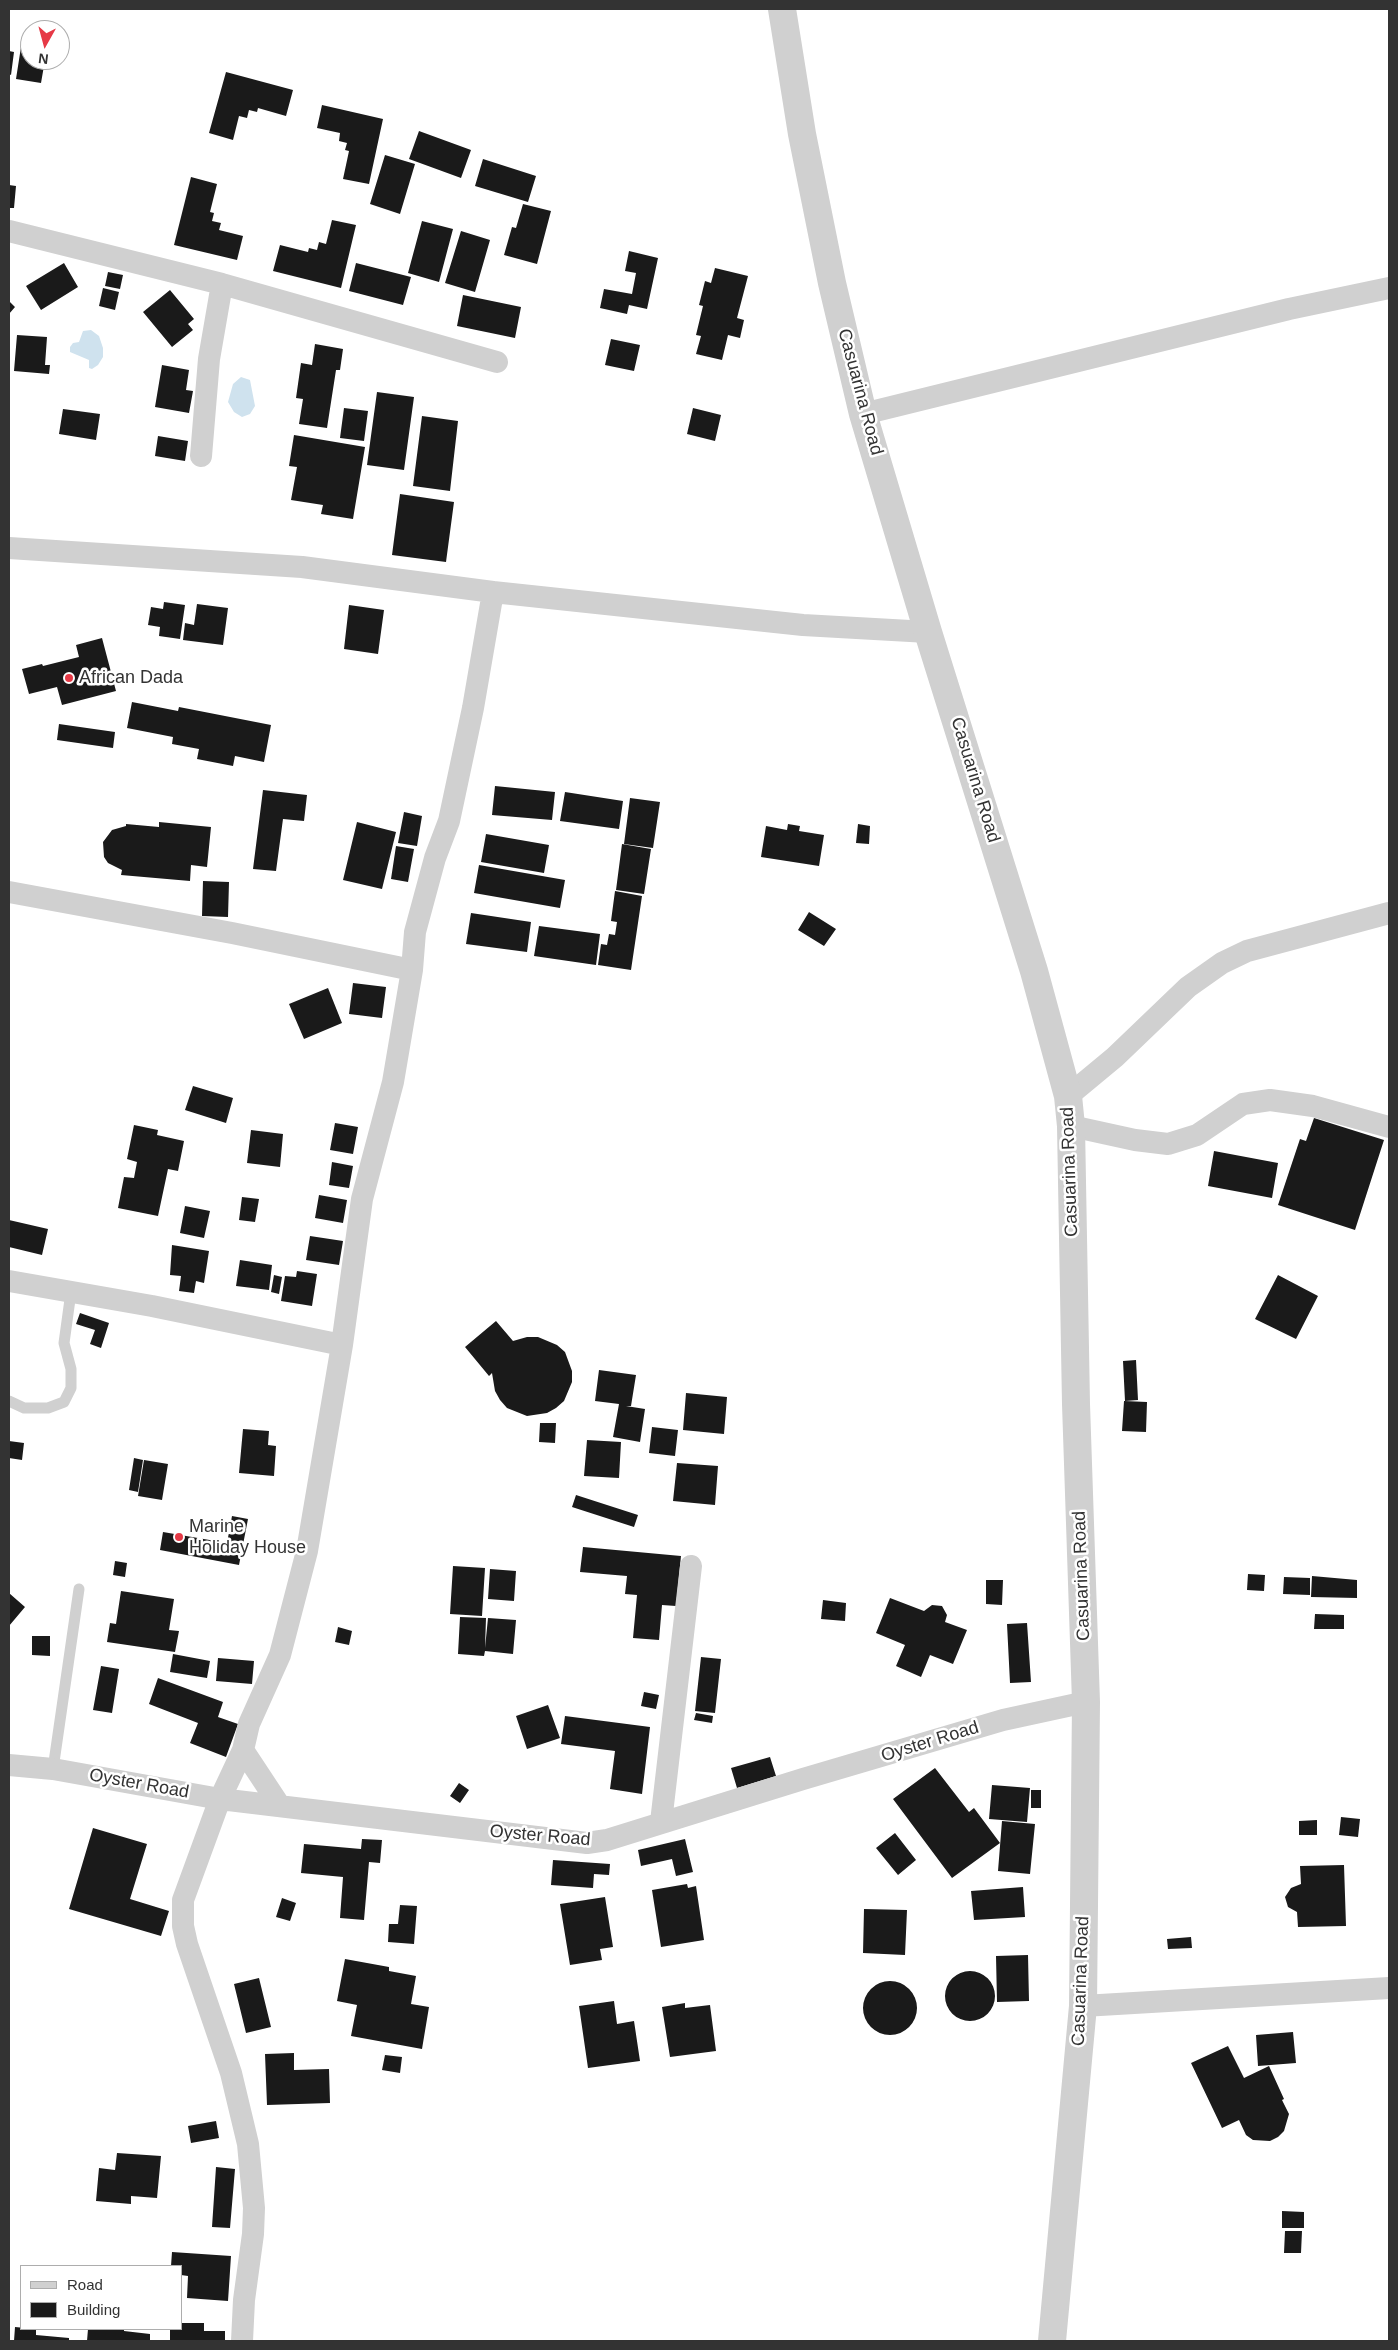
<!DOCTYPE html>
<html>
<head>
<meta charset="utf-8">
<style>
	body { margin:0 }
	#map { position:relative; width:1398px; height:2350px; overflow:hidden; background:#fff; font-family:Helvetica,sans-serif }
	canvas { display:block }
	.frame { position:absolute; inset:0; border:10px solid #333; pointer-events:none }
	.legend { position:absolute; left:20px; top:2265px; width:162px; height:65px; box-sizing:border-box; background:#fff; border:1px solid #adadad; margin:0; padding:6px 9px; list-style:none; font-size:15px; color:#333 }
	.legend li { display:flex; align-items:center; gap:10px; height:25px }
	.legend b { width:25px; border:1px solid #adadad }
	.north { position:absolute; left:20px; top:20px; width:50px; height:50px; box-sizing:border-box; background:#fff; border:1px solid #adadad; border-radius:50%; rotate:187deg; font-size:14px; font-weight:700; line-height:20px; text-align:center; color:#333 }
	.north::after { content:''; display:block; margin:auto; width:18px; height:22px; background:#e63946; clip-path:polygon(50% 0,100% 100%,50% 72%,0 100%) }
</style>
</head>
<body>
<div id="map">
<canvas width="1398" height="2350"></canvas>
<div class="frame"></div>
<ul class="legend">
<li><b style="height:6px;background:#d0d0d0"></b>Road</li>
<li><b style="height:14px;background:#1a1a1a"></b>Building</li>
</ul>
<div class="north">N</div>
</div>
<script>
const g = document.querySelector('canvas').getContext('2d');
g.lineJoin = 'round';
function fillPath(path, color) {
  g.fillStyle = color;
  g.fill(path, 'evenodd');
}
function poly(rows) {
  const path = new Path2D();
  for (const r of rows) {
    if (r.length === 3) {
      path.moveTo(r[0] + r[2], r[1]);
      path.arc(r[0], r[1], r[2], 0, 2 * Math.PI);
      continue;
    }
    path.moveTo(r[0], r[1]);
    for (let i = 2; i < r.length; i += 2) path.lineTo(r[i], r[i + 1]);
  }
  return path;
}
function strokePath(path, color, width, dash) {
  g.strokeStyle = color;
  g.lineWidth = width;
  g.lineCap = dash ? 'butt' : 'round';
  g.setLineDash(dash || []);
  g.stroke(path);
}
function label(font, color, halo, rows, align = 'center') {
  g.font = font + ' Helvetica,sans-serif';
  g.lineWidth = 5;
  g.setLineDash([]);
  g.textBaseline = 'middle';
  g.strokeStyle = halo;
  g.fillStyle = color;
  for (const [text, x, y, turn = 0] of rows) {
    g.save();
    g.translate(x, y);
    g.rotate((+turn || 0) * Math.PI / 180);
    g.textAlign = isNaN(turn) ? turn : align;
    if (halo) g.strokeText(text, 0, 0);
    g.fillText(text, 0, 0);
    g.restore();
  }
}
fillPath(poly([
	[91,330,99,336,103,348,103,357,98,365,92,369,89,368,89,360,70,352,70,347,73,343,79,342,83,331],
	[241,377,250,380,255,406,250,414,242,417,234,412,228,402,233,384]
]), '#cfe2ee');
fillPath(poly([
	[21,47,30,48,30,60,45,60,41,83,16,79],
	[9,51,14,52,11,75,9,74],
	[226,72,293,90,286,116,258,108,257,112,249,110,247,118,239,116,233,140,209,133],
	[322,105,383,119,369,184,343,179,349,151,345,150,347,143,339,141,340,133,317,128],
	[419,131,471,150,461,178,409,159],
	[385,155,415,164,400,214,370,204],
	[483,159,536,176,528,202,475,186],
	[191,177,217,184,210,212,214,213,212,221,221,223,219,230,243,236,237,260,174,245],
	[9,185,16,186,14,208,9,208],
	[523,204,551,211,537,264,504,255,512,227,516,228],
	[332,220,356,225,341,288,273,271,280,245,308,252,309,248,317,250,319,242,326,244],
	[422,221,453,229,439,282,408,273],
	[461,231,490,240,475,292,445,283],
	[629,251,658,258,647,309,629,305,627,314,600,308,604,289,632,294,636,273,625,271],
	[64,263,78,287,41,310,26,286],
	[356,263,411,277,403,305,349,291],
	[715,268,748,276,737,318,744,320,740,338,728,335,722,360,696,354,701,336,696,335,703,306,699,305,705,281,711,283],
	[108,272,123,275,120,289,105,286],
	[103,288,119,292,115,310,99,306],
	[170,290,194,319,188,324,193,330,172,347,143,312],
	[463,295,521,307,515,338,457,326],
	[9,301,15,307,9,314],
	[17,335,47,337,45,365,50,365,49,374,14,371],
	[611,339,640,345,634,371,605,365],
	[315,344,343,349,340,370,336,370,327,428,299,424,303,399,296,398,301,363,312,365],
	[162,365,189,370,186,390,193,391,189,413,155,407],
	[377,392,414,397,404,470,367,465],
	[344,408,368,411,364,441,340,438],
	[693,408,721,415,715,441,687,434],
	[63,409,100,414,96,440,59,434],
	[422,416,458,421,450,491,413,486],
	[294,435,365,447,353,519,321,514,323,505,291,500,297,467,289,466],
	[158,436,188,441,185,461,155,456],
	[400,494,454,502,446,562,392,555],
	[164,602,185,605,180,639,159,636,160,627,148,625,151,607,163,609],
	[197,604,228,608,223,645,183,640,185,623,194,625],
	[349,605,384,610,378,654,344,649],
	[102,638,116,691,62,705,57,687,29,694,22,669,42,664,43,666,79,657,76,645],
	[132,702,178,711,179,707,271,725,264,762,235,756,233,766,197,759,199,749,172,744,173,737,127,728],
	[59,724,115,732,113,748,57,740],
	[495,786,555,792,552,820,492,815],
	[263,790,307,795,304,821,283,819,276,871,253,869],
	[565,792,623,801,619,829,560,821],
	[630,798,660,802,653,848,624,844],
	[404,812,422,816,417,846,398,843],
	[159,822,211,827,207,867,191,865,190,881,121,875,122,870,108,863,104,857,103,842,112,830,126,826,126,824,159,827],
	[357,822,396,832,382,889,343,880],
	[788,824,800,826,799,831,824,835,819,866,761,857,766,826,787,830],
	[858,824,870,826,869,844,856,843],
	[486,834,549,845,544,873,481,862],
	[622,844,651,849,644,894,616,890],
	[396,846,414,849,408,882,391,879],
	[479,865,565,880,560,908,474,893],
	[203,881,229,882,228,917,202,916],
	[615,891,642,896,631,970,598,965,601,944,607,945,609,934,615,935,617,922,611,921],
	[809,912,836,929,824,946,798,930],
	[471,913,531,922,527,952,466,944],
	[539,926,600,934,596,965,534,956],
	[353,983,386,987,382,1018,349,1014],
	[328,988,342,1023,304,1039,289,1004],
	[193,1086,233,1098,226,1123,185,1110],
	[1314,1118,1384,1140,1355,1230,1278,1205,1300,1139,1306,1141],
	[335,1123,358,1127,353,1154,330,1150],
	[134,1125,158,1130,157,1135,184,1141,178,1171,168,1169,158,1216,118,1208,124,1177,134,1178,137,1162,127,1159],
	[251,1130,283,1134,280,1167,247,1163],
	[1214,1151,1278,1163,1272,1198,1208,1186],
	[332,1162,353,1166,349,1188,329,1185],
	[319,1195,347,1200,343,1223,315,1218],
	[242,1197,259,1199,255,1222,239,1220],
	[185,1206,210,1211,204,1238,180,1233],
	[9,1220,48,1229,42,1255,9,1247],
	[310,1236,343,1241,339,1265,306,1260],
	[172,1245,209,1251,204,1283,196,1281,194,1293,179,1291,181,1276,170,1275],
	[240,1260,272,1265,269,1290,236,1286],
	[297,1271,317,1274,312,1306,281,1301,285,1276,296,1277],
	[274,1275,282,1277,279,1294,271,1292],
	[1278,1275,1318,1296,1296,1339,1255,1319],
	[80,1313,109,1323,101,1348,90,1344,95,1330,76,1324],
	[496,1321,513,1341,527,1337,538,1337,557,1345,565,1352,572,1371,572,1382,564,1401,556,1408,547,1413,527,1416,507,1408,500,1400,495,1391,492,1373,489,1376,465,1347],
	[1136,1360,1138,1400,1125,1401,1123,1361],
	[599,1370,636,1375,631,1406,626,1406,645,1409,640,1442,613,1437,619,1404,595,1401],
	[686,1393,727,1397,724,1434,683,1430],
	[1124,1401,1147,1402,1146,1432,1122,1431],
	[540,1423,556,1423,555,1443,539,1442],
	[652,1427,678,1430,675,1456,649,1453],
	[243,1429,269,1431,268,1445,276,1446,274,1476,239,1473],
	[587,1440,621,1442,619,1478,584,1476],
	[9,1441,24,1443,22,1460,9,1458],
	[134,1458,143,1460,138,1492,129,1490],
	[144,1460,168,1464,162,1500,138,1496],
	[677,1463,718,1466,715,1505,673,1501],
	[576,1495,638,1515,634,1527,572,1507],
	[232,1516,248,1519,239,1565,160,1550,163,1532,227,1543],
	[583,1547,681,1556,676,1606,662,1605,659,1640,633,1638,637,1595,625,1594,627,1576,580,1572],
	[115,1561,127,1563,125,1577,113,1575],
	[453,1566,485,1568,482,1616,450,1614],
	[490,1569,516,1571,514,1601,488,1599],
	[1248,1574,1265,1575,1264,1591,1247,1590],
	[1312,1576,1357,1580,1357,1598,1311,1597],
	[1284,1577,1310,1578,1310,1595,1283,1594],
	[986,1580,1003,1580,1002,1605,986,1604],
	[121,1591,174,1599,169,1630,179,1631,175,1652,107,1642,110,1623,116,1624],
	[9,1593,25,1607,9,1626],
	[890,1598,924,1611,932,1605,942,1606,947,1615,945,1622,967,1630,953,1664,930,1655,921,1677,896,1666,905,1645,876,1633],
	[823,1600,846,1603,845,1621,821,1619],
	[1315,1614,1344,1615,1344,1629,1314,1629],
	[460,1617,486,1618,485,1648,488,1618,516,1620,513,1654,485,1651,484,1656,458,1654],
	[1027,1623,1031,1682,1010,1683,1007,1624],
	[338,1627,352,1631,349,1645,335,1642],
	[32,1636,50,1636,50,1656,32,1655],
	[173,1654,210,1661,207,1678,170,1672],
	[701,1657,721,1659,715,1713,695,1711],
	[218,1658,254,1661,252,1684,216,1681],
	[101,1666,119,1669,112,1713,93,1710],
	[158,1678,223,1702,218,1717,238,1724,226,1757,190,1743,198,1723,149,1704],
	[644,1692,659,1695,656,1709,641,1706],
	[548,1705,560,1738,527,1749,516,1716],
	[696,1713,713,1716,712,1723,694,1720],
	[565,1716,650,1727,642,1794,610,1789,615,1751,561,1744],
	[770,1757,776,1776,737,1788,731,1768],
	[935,1768,969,1812,974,1808,1000,1843,952,1878,893,1799],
	[459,1783,469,1790,460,1803,450,1796],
	[992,1785,1030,1788,1027,1822,989,1819],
	[1031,1790,1041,1790,1041,1808,1031,1808],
	[1341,1817,1360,1819,1358,1837,1339,1835],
	[1317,1820,1317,1835,1299,1835,1299,1821],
	[1002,1821,1035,1824,1030,1874,998,1871],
	[93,1828,147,1844,130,1899,169,1911,161,1936,69,1909],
	[895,1833,916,1860,898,1875,876,1848],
	[362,1839,382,1840,380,1863,369,1862,364,1920,340,1918,343,1877,301,1873,304,1844,361,1849],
	[685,1839,693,1872,676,1876,672,1859,641,1866,638,1850],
	[553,1860,610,1864,609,1875,594,1874,593,1888,551,1885],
	[1344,1865,1346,1926,1298,1927,1297,1912,1288,1907,1285,1897,1291,1888,1301,1884,1300,1866],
	[687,1884,688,1888,696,1886,704,1940,661,1947,652,1890],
	[1023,1887,1025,1917,974,1920,971,1891],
	[605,1897,613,1947,600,1949,602,1960,570,1965,560,1904],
	[282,1898,296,1903,290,1921,276,1917],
	[400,1905,417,1906,414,1944,388,1942,389,1924,398,1924],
	[864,1909,907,1910,905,1955,863,1953],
	[1191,1937,1192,1948,1168,1949,1167,1939],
	[1028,1955,1029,2001,997,2002,996,1956],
	[345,1959,389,1967,389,1971,416,1976,411,2004,429,2007,422,2049,351,2036,357,2005,337,2001],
	[970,1996,25],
	[259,1978,271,2027,246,2033,234,1984],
	[890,2008,27],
	[614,2001,617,2024,634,2021,640,2061,588,2068,579,2006],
	[685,2003,685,2008,710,2005,716,2051,670,2057,662,2007],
	[1293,2032,1296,2063,1258,2066,1256,2035],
	[1228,2046,1244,2078,1269,2066,1284,2099,1282,2100,1289,2114,1284,2131,1278,2137,1270,2141,1253,2140,1246,2135,1239,2120,1222,2128,1191,2063],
	[294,2053,294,2070,329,2069,330,2103,267,2105,265,2054],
	[385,2055,402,2057,400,2073,382,2070],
	[216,2121,219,2138,191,2143,188,2126],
	[117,2153,161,2156,157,2198,131,2196,131,2204,96,2201,99,2168,115,2170],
	[216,2167,235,2169,230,2228,212,2227],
	[1282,2211,1304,2212,1304,2228,1282,2228],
	[1285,2231,1302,2231,1301,2253,1284,2253],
	[172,2252,231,2256,228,2301,187,2298,188,2276,181,2275,181,2266,171,2266],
	[181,2323,204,2323,204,2331,225,2331,225,2341,170,2341,170,2329,181,2329],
	[15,2327,36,2329,36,2335,69,2338,69,2341,14,2341],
	[88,2329,124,2329,124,2331,150,2334,150,2341,87,2341]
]), '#1a1a1a');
strokePath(poly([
	[9,1401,24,1408,48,1408,64,1402,71,1388,71,1369,64,1343,71,1292],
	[53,1769,79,1589]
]), '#d0d0d0', 11);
strokePath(poly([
	[9,231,222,284,497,362],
	[863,414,1289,309,1389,288],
	[201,456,209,359,222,284],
	[9,548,302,567,493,592,473,708,449,821,435,858,415,932,412,970,393,1082,362,1199,342,1345,307,1551,280,1655,249,1724,243,1750,220,1799,183,1900,183,1926,187,1944,231,2073,248,2144,254,2208,253,2234,244,2300,242,2341],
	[493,592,803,625,928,632],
	[9,892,232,933,412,970],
	[1068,1096,1115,1057,1188,987,1222,963,1247,951,1389,913],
	[1071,1126,1135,1140,1168,1144,1197,1135,1243,1104,1270,1100,1313,1106,1389,1127],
	[9,1281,152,1306,342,1345],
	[243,1750,280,1806],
	[9,1765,53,1769,220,1799,587,1843,607,1840,803,1779,1003,1720,1086,1702],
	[661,1822,691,1566],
	[1083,2006,1389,1988]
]), '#d0d0d0', 22);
strokePath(poly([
	[782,9,802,134,832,283,863,414,928,632,1034,971,1068,1096,1071,1126,1076,1404,1086,1702,1083,2006,1052,2341]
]), '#d0d0d0', 28);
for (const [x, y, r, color] of [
	[69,678,5,"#e63946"],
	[179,1537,5,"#e63946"]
]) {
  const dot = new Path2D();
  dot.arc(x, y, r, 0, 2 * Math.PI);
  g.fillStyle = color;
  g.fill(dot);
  strokePath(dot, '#fff', 2);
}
label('18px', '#333', '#fff', [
	["Casuarina Road",860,392,75],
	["Casuarina Road",975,780,73],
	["Casuarina Road",1070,1172,-92],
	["Casuarina Road",1082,1576,-92],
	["Oyster Road",930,1742,-17],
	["Oyster Road",139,1784,10],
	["Oyster Road",540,1836,5],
	["Casuarina Road",1081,1981,-88]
]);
label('18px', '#333', '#fff', [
	["African Dada",79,678],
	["Marine",189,1527],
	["Holiday House",189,1548]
], 'left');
</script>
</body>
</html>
